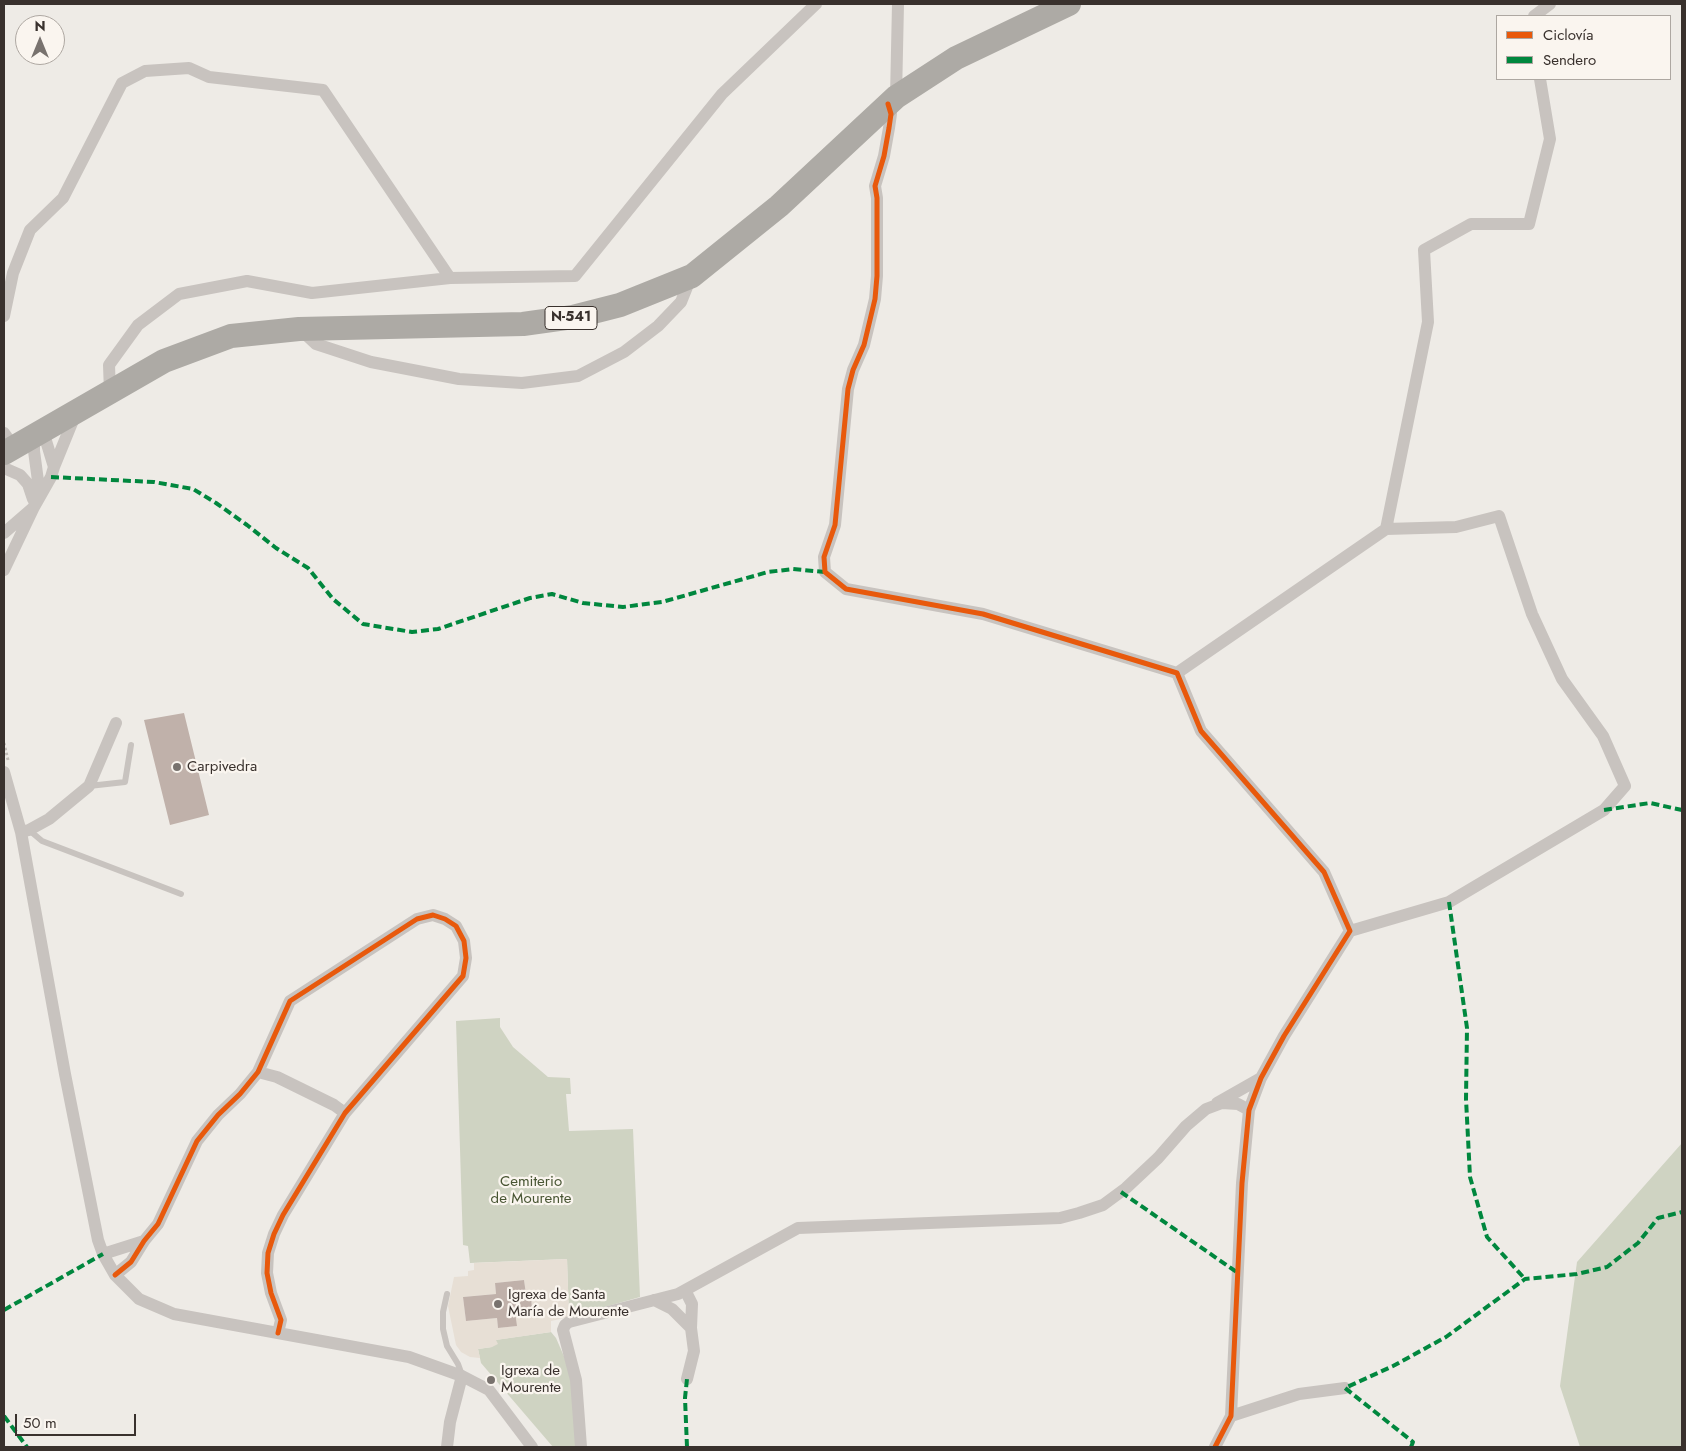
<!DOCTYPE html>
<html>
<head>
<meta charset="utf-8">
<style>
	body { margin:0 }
	#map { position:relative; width:1686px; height:1451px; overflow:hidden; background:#eeebe6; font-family:Jost,sans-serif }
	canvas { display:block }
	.frame { position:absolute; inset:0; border:5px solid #39312d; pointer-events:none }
	.legend { position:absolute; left:1496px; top:15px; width:175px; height:65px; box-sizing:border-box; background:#faf5ef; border:1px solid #ada7a1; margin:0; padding:6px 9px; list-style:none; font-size:15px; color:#39312d }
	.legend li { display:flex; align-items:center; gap:10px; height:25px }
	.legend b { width:25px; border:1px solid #ada7a1 }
	.north { position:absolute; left:15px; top:15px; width:50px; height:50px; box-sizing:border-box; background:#faf5ef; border:1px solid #ada7a1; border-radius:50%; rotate:0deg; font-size:14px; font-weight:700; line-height:20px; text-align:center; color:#39312d }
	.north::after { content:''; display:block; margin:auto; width:18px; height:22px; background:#78726e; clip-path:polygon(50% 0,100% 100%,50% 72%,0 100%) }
	.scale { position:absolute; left:15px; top:1414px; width:121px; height:22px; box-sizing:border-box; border:2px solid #39312d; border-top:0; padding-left:6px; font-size:15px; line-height:18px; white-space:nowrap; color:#39312d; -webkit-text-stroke:4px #faf5ef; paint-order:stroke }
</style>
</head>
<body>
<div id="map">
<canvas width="1686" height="1451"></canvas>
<div class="frame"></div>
<ul class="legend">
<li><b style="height:6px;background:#e8590c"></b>Ciclovía</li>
<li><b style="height:6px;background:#00873e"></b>Sendero</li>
</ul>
<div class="north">N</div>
<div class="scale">50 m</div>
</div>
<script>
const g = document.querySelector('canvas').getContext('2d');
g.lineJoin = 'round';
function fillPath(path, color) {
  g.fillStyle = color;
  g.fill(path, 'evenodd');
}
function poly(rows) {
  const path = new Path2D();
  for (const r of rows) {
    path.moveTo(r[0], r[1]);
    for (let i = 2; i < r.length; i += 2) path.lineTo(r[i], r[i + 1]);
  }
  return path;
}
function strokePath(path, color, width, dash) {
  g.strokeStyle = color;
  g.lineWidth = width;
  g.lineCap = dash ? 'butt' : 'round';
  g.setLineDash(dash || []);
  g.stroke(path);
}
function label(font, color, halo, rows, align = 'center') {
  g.font = font + ' Jost,sans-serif';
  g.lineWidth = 4.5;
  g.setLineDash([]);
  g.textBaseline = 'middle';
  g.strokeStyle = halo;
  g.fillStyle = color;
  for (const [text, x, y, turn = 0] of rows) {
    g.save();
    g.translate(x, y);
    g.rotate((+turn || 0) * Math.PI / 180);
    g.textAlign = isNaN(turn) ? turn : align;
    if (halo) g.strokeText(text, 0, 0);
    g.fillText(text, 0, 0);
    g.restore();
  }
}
fillPath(poly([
	[500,1018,500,1027,513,1047,548,1077,570,1078,571,1094,566,1094,569,1131,633,1129,640,1297,569,1317,567,1259,470,1263,468,1246,463,1245,456,1021],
	[1682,1143,1682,1447,1580,1447,1560,1386,1577,1262],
	[551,1332,556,1338,566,1361,574,1385,579,1447,553,1447,481,1363,478,1349,492,1347,495,1340]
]), '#cfd3c2');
fillPath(poly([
	[567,1259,569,1317,551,1321,551,1332,496,1340,498,1344,492,1347,478,1349,480,1358,470,1357,461,1352,456,1345,448,1306,454,1277,468,1276,468,1271,474,1270,474,1263],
	[524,1280,526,1294,531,1294,532,1311,515,1312,516,1326,498,1328,497,1318,466,1321,463,1297,496,1294,495,1283]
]), '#e7dfd5');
fillPath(poly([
	[184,713,209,815,170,825,144,720],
	[524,1280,526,1294,531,1294,532,1311,515,1312,517,1326,498,1328,497,1318,466,1321,463,1297,496,1294,495,1283]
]), '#c0b1aa');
strokePath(poly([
	[4,743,8,760]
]), '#c1bcb7', 3, [2.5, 2.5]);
strokePath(poly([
	[89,786,125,782,131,745],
	[29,830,42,841,181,894],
	[447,1294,443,1312,443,1329,447,1346,458,1364,462,1375]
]), '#c8c3bf', 6);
strokePath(poly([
	[1534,16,1550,4],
	[896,97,898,4],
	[888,104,891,114,889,128,884,156,875,186,877,198,877,276,875,299,864,345,853,370,848,389,835,525,824,557,825,572,846,589,983,614,1177,673,1201,731,1324,872,1350,931,1284,1036,1261,1078,1249,1110,1242,1183,1231,1416,1215,1447],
	[4,316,13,273,30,230,63,198,122,83,145,71,189,68,209,77,323,90,450,278],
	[301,330,316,344,371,362,459,379,522,383,578,376,624,352,658,326,681,302,691,277],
	[110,392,109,365,138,325,179,294,247,281,312,293,450,278,575,276,722,94,816,4],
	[4,433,14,447],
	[54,467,76,413],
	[4,468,20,475,28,484,33,499],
	[4,533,34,507,38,481,34,451,34,436],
	[4,570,34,507,51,477,54,467,43,431],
	[1177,673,1386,529,1428,322,1424,250,1471,224,1529,224,1550,139,1540,79],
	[4,772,21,832,65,1074,98,1240,103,1254,115,1275,139,1299,174,1314,409,1357,462,1376,489,1390,532,1447],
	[21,832,29,830,49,819,89,786,116,723],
	[1350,931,1449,902,1604,810,1625,786,1603,736,1562,679,1532,614,1499,516,1456,527,1386,529],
	[258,1072,277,1077,334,1105,345,1113],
	[1217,1103,1261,1078],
	[103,1254,144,1241],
	[115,1275,131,1262,144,1241,158,1224,197,1141,218,1115,240,1094,258,1072,290,1001,417,919,433,915,445,919,456,926,464,941,466,958,463,976,345,1113,283,1215,274,1234,268,1253,267,1273,271,1293,281,1320,278,1333],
	[685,1290,692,1304,691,1328],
	[654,1300,672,1309,691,1328,694,1351,687,1379],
	[1231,1416,1299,1394,1345,1388],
	[447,1447,450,1422,462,1376],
	[581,1447,576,1380,563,1330,565,1325,569,1322,678,1294,798,1228,1060,1218,1079,1213,1103,1205,1126,1188,1158,1158,1186,1126,1206,1109,1222,1103,1238,1104,1249,1110]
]), '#c8c3bf', 12);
strokePath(poly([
	[4,453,164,361,231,336,299,329,523,324,573,317,620,305,692,276,779,206,896,97,956,58,1069,4]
]), '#adaaa5', 24);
strokePath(poly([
	[51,477,154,482,193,489,216,503,247,525,276,548,308,568,333,599,363,624,412,632,438,629,530,598,552,594,583,603,623,607,662,602,768,572,793,569,825,572],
	[1604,810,1650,803,1682,810],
	[1449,902,1467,1028,1466,1099,1470,1177,1487,1237,1525,1279],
	[1121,1192,1238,1273],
	[4,1310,103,1254],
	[4,1416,27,1447],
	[687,1447,685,1398,687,1379],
	[1411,1447,1413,1442,1345,1388,1393,1366,1446,1337,1525,1279,1577,1274,1607,1267,1638,1243,1658,1218,1682,1212]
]), '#00873e', 4, [8, 4]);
strokePath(poly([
	[888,104,891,114,889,128,884,156,875,186,877,198,877,276,875,299,864,345,853,370,848,389,835,525,824,557,825,572,846,589,983,614,1177,673,1201,731,1324,872,1350,931,1284,1036,1261,1078,1249,1110,1242,1183,1231,1416,1215,1447],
	[115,1275,131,1262,144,1241,158,1224,197,1141,218,1115,240,1094,258,1072,290,1001,417,919,433,915,445,919,456,926,464,941,466,958,463,976,345,1113,283,1215,274,1234,268,1253,267,1273,271,1293,281,1320,278,1333]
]), '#e8590c', 5);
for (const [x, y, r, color] of [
	[177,767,5,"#78726e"],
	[498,1304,5,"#78726e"],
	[491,1380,5,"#78726e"]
]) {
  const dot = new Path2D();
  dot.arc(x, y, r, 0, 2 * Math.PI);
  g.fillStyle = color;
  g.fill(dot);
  strokePath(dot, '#faf5ef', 2);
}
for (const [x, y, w] of [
	[571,318,52]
]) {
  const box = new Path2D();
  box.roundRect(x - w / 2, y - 11.5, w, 23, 4);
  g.fillStyle = '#faf5ef';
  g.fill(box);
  strokePath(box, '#39312d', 1);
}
label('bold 14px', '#39312d', null, [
	["N-541",571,318]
]);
label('15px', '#39312d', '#faf5ef', [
	["Carpivedra",187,767],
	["Igrexa de Santa",508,1295],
	["María de Mourente",508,1312],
	["Igrexa de",501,1371],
	["Mourente",501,1388]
], 'left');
label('15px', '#485533', '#faf5ef', [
	["Cemiterio",531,1182],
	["de Mourente",531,1199]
]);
</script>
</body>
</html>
